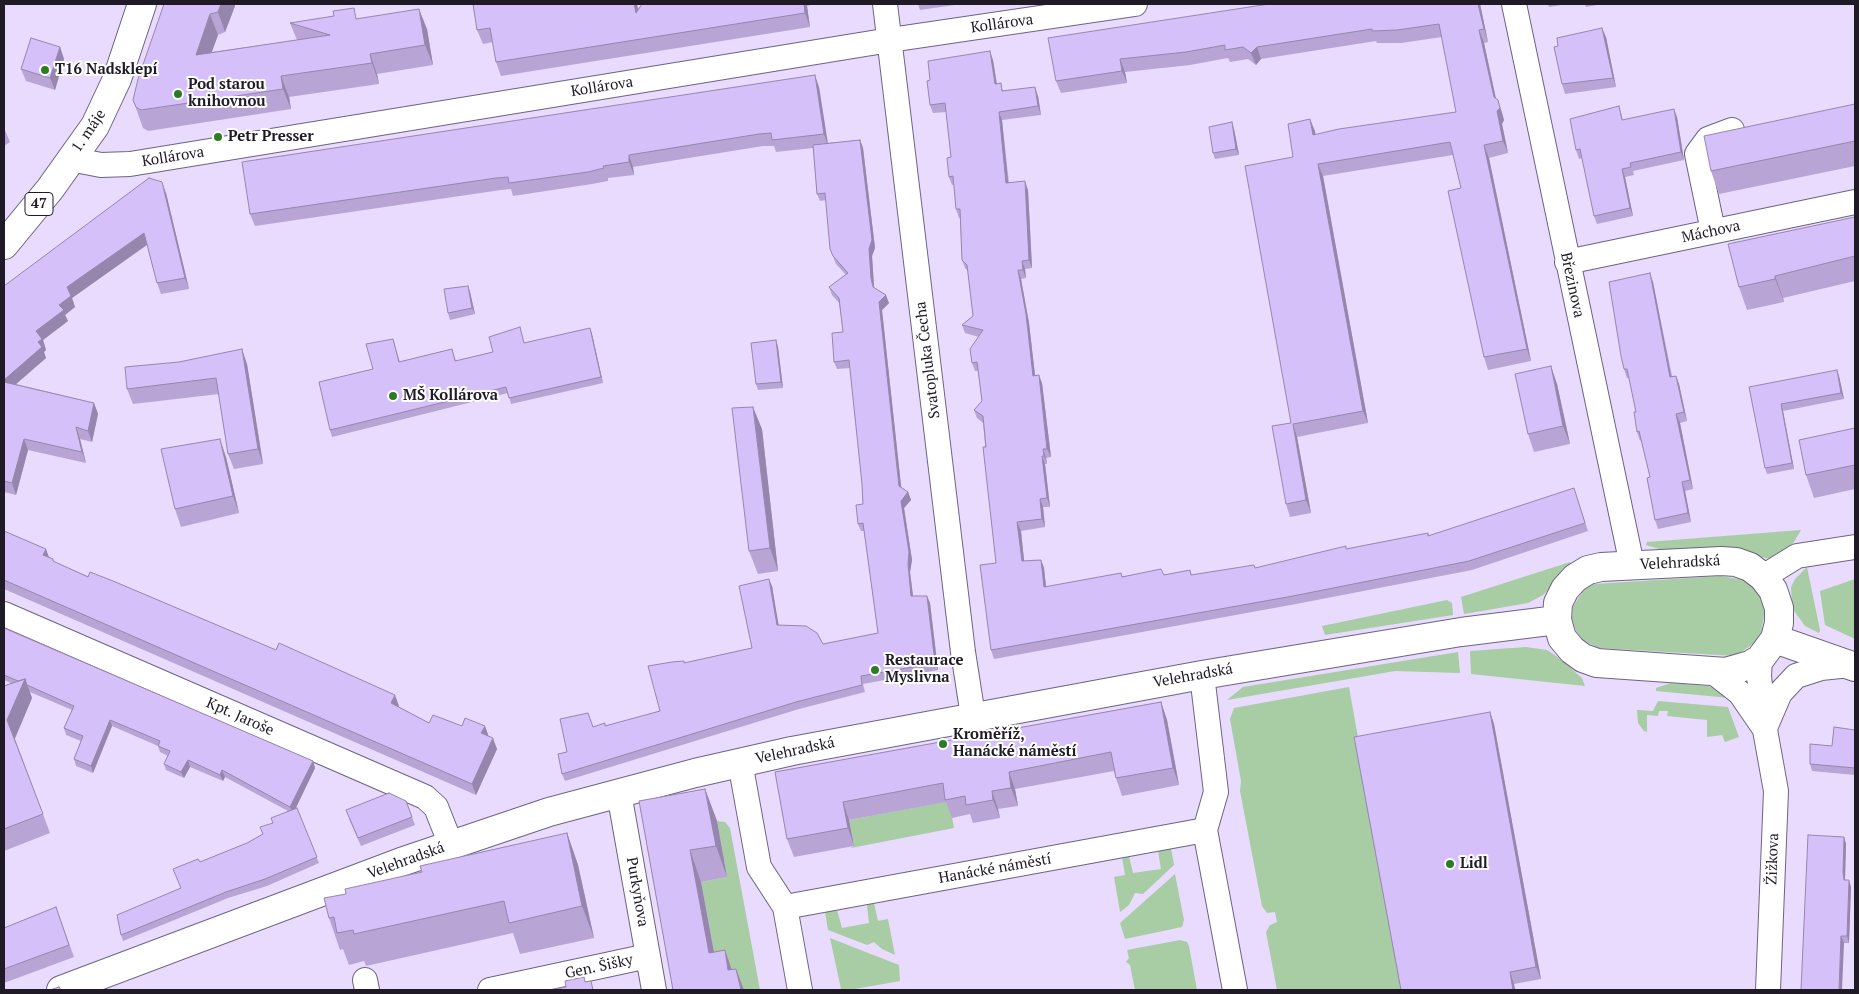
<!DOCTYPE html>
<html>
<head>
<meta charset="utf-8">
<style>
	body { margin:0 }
	#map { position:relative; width:1859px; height:994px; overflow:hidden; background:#e8dbfe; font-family:"PT Serif",serif }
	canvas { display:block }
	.frame { position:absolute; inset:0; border:5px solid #1f1a26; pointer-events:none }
</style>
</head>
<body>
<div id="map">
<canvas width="1859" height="994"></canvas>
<div class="frame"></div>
</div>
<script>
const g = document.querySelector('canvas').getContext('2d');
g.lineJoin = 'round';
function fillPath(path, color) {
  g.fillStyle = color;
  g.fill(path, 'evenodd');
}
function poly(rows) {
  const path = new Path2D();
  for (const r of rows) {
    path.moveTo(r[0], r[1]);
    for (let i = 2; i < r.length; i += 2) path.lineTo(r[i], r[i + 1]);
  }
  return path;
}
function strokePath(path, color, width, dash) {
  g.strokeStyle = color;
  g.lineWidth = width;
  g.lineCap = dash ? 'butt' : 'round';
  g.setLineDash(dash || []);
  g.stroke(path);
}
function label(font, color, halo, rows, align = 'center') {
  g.font = font + ' "PT Serif",serif';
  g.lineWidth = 4;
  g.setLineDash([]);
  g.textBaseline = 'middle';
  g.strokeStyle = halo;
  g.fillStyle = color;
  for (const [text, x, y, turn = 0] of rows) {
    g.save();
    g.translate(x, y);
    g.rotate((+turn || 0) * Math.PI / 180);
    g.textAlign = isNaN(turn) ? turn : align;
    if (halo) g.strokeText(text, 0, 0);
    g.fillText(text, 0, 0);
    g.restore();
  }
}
fillPath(poly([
	[1801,530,1791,547,1770,559,1743,552,1666,551,1646,545,1647,542],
	[1570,562,1572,565,1543,595,1528,603,1464,614,1461,597],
	[1807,567,1820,630,1819,633,1805,626,1792,608,1791,587,1795,579],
	[1721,576,1743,580,1753,587,1760,597,1765,610,1761,633,1756,642,1735,656,1598,648,1582,639,1576,631,1572,619,1573,607,1584,589,1594,584],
	[1855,579,1855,639,1825,625,1820,591],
	[1447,600,1452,603,1453,615,1325,635,1322,626],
	[1526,647,1547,650,1559,658,1582,678,1585,686,1471,674,1470,651],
	[1458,652,1460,673,1395,671,1227,700,1243,687],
	[1671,683,1708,686,1718,689,1730,698,1656,691,1656,688],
	[1349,687,1403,990,1277,990,1266,932,1270,925,1277,922,1275,912,1267,913,1262,906,1240,791,1241,781,1230,719,1234,708],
	[1658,701,1728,707,1739,737,1725,742,1722,735,1707,737,1707,720,1667,716,1668,711,1659,711,1658,716,1647,715,1647,732,1644,731,1638,723,1637,710,1653,711],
	[949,801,954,828,851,848,854,845,849,820],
	[717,821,725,822,730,828,760,990,738,990,720,985,701,882,727,877],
	[1171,848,1174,865,1143,894,1135,893,1129,905,1120,912,1114,877,1125,875,1122,857,1129,856,1133,873,1161,869,1158,851],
	[1175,874,1184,920,1182,927,1125,939,1120,923],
	[874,903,878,921,888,919,895,955,882,949,874,942,867,945,828,930,825,912,837,910,842,928,869,923,867,905],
	[830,938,899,965,900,981,849,990,841,989],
	[1180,940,1187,942,1189,946,1197,990,1135,990,1130,965,1126,962,1129,958,1127,950]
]), '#a8cca3');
const street = poly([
	[885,4,963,652,973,716],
	[1514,4,1632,565],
	[70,159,101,165,130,164,890,40,1135,4],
	[1713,231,1697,154,1708,139,1732,130],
	[1567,262,1855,202],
	[1763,577,1797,556,1855,547],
	[4,614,425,797,436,807,451,845],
	[1760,659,1759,676,1765,730,1776,791,1768,990],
	[1712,671,1740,693,1764,728],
	[1202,675,1216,792,1205,830],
	[1765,728,1780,693,1796,676,1821,668,1850,665],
	[740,762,759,867,785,907,800,990],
	[619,793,654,990],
	[785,907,1205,830,1235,990],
	[365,980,367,990],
	[490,990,648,956]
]);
const secondary = poly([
	[1721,561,1736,562,1750,567,1763,577,1773,590,1779,608,1779,623,1775,639,1760,659,1750,665,1726,672,1597,663,1583,658,1572,650,1562,638,1557,620,1558,603,1565,589,1575,578,1588,570,1601,567,1721,561],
	[1775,639,1855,667],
	[61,990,401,862,549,812,695,773,792,751,1202,675,1461,632,1557,620]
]);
const primary = poly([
	[4,245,50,189,95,126,117,79,142,4]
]);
strokePath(street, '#6e6382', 26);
strokePath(secondary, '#6e6382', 30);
strokePath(primary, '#6e6382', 30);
strokePath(street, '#fff', 24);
strokePath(secondary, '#fff', 28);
strokePath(primary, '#fff', 28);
fillPath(poly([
	[164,4,234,4,235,6,225,32,218,35,212,52,297,40,290,23,358,19,427,29,433,65,377,74,379,84,289,97,291,109,148,131,143,128,133,100],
	[473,4,637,4,638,9,642,4,815,4,807,6,810,27,501,76,496,62,493,42,483,44,477,30],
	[918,4,961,4,920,10],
	[1269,4,1480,4,1488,42,1484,43,1496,98,1502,112,1504,120,1502,124,1508,153,1489,158,1531,361,1488,370,1484,357,1461,188,1453,155,1323,176,1368,423,1297,437,1311,513,1290,517,1286,504,1291,423,1293,157,1310,119,1315,135,1456,112,1442,37,1401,43,1377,43,1376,41,1261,59,1256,65,1248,59,1230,62,1228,58,1190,65,1125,72,1127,83,1061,93,1056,81],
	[1548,4,1567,4,1549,7],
	[1585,4,1603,4,1586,7],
	[1606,37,1616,87,1565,94,1562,84,1558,46],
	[60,47,64,59,55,90,26,81,21,69],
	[993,60,997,84,1004,91,1038,96,1041,115,1002,120,1009,183,1028,190,1032,268,1025,269,1026,278,1021,279,1029,323,1035,375,1042,383,1051,457,1046,458,1047,464,1045,464,1050,507,1043,507,1045,527,1021,531,1024,561,1041,560,1044,568,1046,587,1121,573,1122,576,1164,575,1190,570,1192,575,1255,568,1428,533,1429,536,1577,497,1588,531,1472,570,1296,604,994,659,991,650,996,563,983,423,977,418,974,410,982,401,978,371,975,371,972,363,979,337,965,333,962,325,973,316,968,271,965,268,962,260,960,218,959,218,956,209,954,185,952,185,949,177,951,157,946,112,933,113,930,105,930,80],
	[819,87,828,143,860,140,863,148,875,248,872,256,874,286,874,288,889,303,882,310,901,488,908,492,911,500,904,508,912,560,910,572,913,596,927,596,930,603,938,670,863,684,865,692,799,709,565,781,562,774,567,752,593,727,606,726,660,711,684,663,752,648,772,586,778,625,823,644,878,633,864,531,861,531,858,524,863,504,862,484,850,368,837,369,834,362,843,332,839,303,832,295,829,287,846,275,836,264,830,249,826,200,820,201,817,194,813,148,776,152,774,146,763,146,633,167,634,175,608,178,608,181,592,184,513,196,511,189,501,190,255,226,250,214],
	[1855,104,1855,166,1719,194,1711,171],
	[1619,106,1623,120,1677,117,1684,160,1633,171,1634,175,1625,177,1633,216,1597,224,1594,216,1582,158,1579,159,1576,150],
	[4,128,10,142,4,146],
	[1234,129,1239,155,1215,159,1213,153],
	[166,193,189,289,161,294,157,283,147,245,72,298,75,307,65,315,68,321,43,340,46,350,44,352,46,358,16,384,94,403,98,414,92,442,80,439,86,463,28,450,16,495,4,492,4,286],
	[1855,217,1855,281,1783,298,1784,302,1747,310,1739,287],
	[1653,282,1672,376,1676,376,1679,384,1687,421,1680,423,1693,489,1685,491,1691,522,1658,529,1655,520,1650,477,1641,440,1640,441,1637,432,1636,412,1629,378,1627,378,1624,369],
	[468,286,470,292,475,314,450,320,448,313],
	[520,327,524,343,590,328,592,334,603,383,511,404,508,393,332,437,330,430,373,369,393,339,400,362,452,349,456,361,493,352],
	[778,347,783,388,758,390,756,384],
	[247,364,263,464,234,469,228,454,219,394,133,404,127,389],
	[1839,376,1844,399,1783,411,1794,469,1767,474,1765,468,1749,387],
	[1557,384,1570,444,1534,452,1528,434],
	[1855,428,1855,489,1814,498,1806,475],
	[762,429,778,571,758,574,749,551],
	[226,457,239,513,181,527,175,509],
	[4,531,53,559,54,562,399,706,399,707,429,723,488,736,497,749,476,795,4,589],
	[4,628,313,761,315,768,295,809,319,863,267,886,228,898,123,941,121,935,181,888,200,862,247,843,263,834,273,823,288,811,225,777,223,781,190,767,184,778,166,770,164,764,168,756,160,752,158,746,112,726,93,773,76,766,74,759,81,741,66,735,64,728,72,710,30,692,32,698,15,739,50,833,4,851,4,686,11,683,4,680],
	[1161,702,1167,720,1179,785,1122,796,1116,778,1114,771,1015,789,1018,806,998,809,1000,818,973,823,970,814,952,818,946,802,849,820,854,846,794,857,787,839,775,772],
	[1490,712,1494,724,1541,979,1514,984,1515,990,1401,990],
	[1855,730,1855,775,1812,771,1810,764],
	[705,789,717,821,727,877,701,882,714,952,732,969,736,969,744,990,673,990,639,801],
	[406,801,415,825,361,846,349,819],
	[567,833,578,865,594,938,520,954,513,933,366,966,364,961,349,965,343,949,340,950,329,918,346,894,422,872],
	[1844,837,1846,844,1845,879,1851,887,1849,943,1844,943,1801,990],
	[56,907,74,957,4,983,4,928]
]), '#b8a5d6');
fillPath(poly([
	[221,4,234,4,235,6,225,32,218,12],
	[634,4,637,4,641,27,636,13],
	[804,4,806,4,807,6,810,27,805,13],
	[1478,4,1480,4,1488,42,1484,29],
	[419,9,427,29,433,65,425,45],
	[210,14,218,35,203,75,196,55],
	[1602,28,1606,37,1616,87,1613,78],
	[1479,30,1484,43,1498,109,1494,97],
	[60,47,64,59,55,90,50,78],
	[1257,47,1261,59,1256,65,1251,53],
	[990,51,993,60,998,93,995,84],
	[370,54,377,74,379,84,372,63],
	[1120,59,1125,72,1127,83,1122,71],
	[815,75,819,87,828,146,824,134],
	[281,76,289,97,291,109,283,89],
	[1035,87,1038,96,1041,115,1038,106],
	[1498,100,1504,120,1502,124,1508,153,1503,141,1497,111],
	[1674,109,1677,117,1684,160,1681,152],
	[999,112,1002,120,1009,192,1006,183],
	[1310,119,1315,131,1317,147,1313,135],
	[1232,122,1234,129,1239,155,1236,149],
	[860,140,863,148,875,248,872,256,874,286,876,294,871,278],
	[1484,145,1489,158,1531,361,1527,349],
	[629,155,633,167,634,175,629,162],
	[1318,164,1323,176,1368,423,1363,411],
	[1622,169,1625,177,1633,216,1630,208],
	[1025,181,1028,190,1032,268,1029,260],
	[162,182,166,193,189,289,185,278],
	[144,233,148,244,72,298,75,307,65,315,68,321,43,340,46,350,44,352,46,358,7,392,4,385,4,380,36,331,59,305,67,287],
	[1022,261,1025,269,1026,278,1023,270],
	[1018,270,1021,279,1029,323,1036,384,1033,376],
	[1650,273,1653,282,1673,386,1670,377],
	[1775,276,1783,298,1784,302,1775,279],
	[468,286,470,292,475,314,472,308],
	[886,295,889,303,882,310,902,494,899,486,879,302],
	[590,328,592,334,603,383,601,377],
	[776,340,778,347,783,388,781,382],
	[242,349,247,364,263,464,258,449],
	[1551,366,1557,384,1570,444,1563,426],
	[1837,370,1839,376,1844,399,1841,393],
	[1039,375,1042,383,1051,457,1047,449],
	[1676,376,1679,384,1687,421,1684,412],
	[94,403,98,414,92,442,88,431],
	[1781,404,1783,411,1794,469,1792,463],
	[753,407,762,429,778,571,770,548],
	[1676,414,1680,423,1693,489,1690,480],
	[1293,424,1297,437,1311,513,1306,500],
	[76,427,80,439,86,463,82,452],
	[24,439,28,450,16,495,12,483],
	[220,439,226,457,239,513,233,496],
	[1043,449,1046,458,1047,464,1044,456],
	[1042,456,1045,464,1050,507,1047,498],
	[1682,482,1685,491,1691,522,1688,513],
	[908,492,911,500,904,508,912,560,910,572,914,604,911,596,901,501],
	[1040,499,1043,507,1045,527,1042,519],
	[1017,522,1021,531,1025,570,1022,561],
	[46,549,50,560,43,555],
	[1041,560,1044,568,1047,596,1044,587],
	[769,579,772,586,780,633,777,625],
	[927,596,930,603,938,670,935,663],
	[25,679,32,698,14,740,7,720],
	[395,695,399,706,395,714,391,703],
	[1161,702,1167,720,1179,785,1173,768],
	[1490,712,1494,724,1541,979,1536,967],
	[110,720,112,726,93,773,91,766],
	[485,726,489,737,481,733],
	[493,738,497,749,476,795,472,784],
	[188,760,190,767,184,778,181,772],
	[313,761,315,768,293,814,290,807],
	[222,770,225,777,223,781,220,775],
	[1009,772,1015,789,1018,806,1011,788],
	[705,789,717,821,727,877,716,846],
	[992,791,998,809,1000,818,993,800],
	[843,802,849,820,854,846,848,828],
	[567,833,578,865,594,938,582,906],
	[1844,837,1846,844,1845,879,1844,880,1843,872],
	[690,850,701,882,720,985,709,953],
	[1849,880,1851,887,1849,943,1847,936],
	[1841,936,1844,943,1842,990,1839,990],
	[725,950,736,982,728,970],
	[736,969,744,990,741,990],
	[1510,972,1514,984,1515,990,1513,990]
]), '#9686ae');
const building = poly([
	[164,4,221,4,218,12,210,14,196,55,330,35,290,23,334,16,333,11,354,8,356,19,419,9,425,45,370,54,372,63,281,76,283,89,141,110,136,107,133,100,138,79,164,4],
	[473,4,634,4,636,13,642,4,804,4,805,13,496,62,490,28,477,30,473,4],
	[1269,4,1478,4,1484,29,1479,30,1494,97,1498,100,1500,108,1497,111,1503,141,1484,145,1527,349,1484,357,1448,191,1461,188,1450,142,1318,164,1363,411,1293,424,1306,500,1286,504,1272,426,1291,423,1245,166,1293,157,1288,124,1310,119,1313,135,1339,129,1456,112,1439,24,1397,30,1372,31,1372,29,1257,47,1251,53,1243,47,1225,50,1225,45,1186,52,1120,59,1122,71,1056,81,1048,38,1269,4],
	[1602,28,1613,78,1562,84,1554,47,1558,46,1557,38,1602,28],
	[31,38,60,47,50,78,21,69,31,38],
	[990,51,995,84,1001,83,1002,91,1035,87,1038,106,999,112,1006,183,1025,181,1029,260,1022,261,1023,270,1018,270,1026,314,1033,376,1039,375,1047,449,1043,449,1044,456,1042,456,1047,498,1040,499,1042,519,1017,522,1022,561,1041,560,1044,587,1121,573,1122,577,1161,569,1164,575,1190,570,1191,575,1254,565,1255,568,1346,546,1346,549,1428,533,1428,536,1574,488,1585,523,1469,561,1293,596,991,650,980,565,996,563,983,447,986,447,983,416,974,410,982,401,977,362,972,363,970,349,983,330,962,325,973,316,967,265,962,260,960,209,956,209,953,176,949,177,947,158,951,157,945,103,930,105,927,81,930,80,928,61,990,51],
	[815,75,824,134,772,140,771,133,759,134,629,155,629,162,603,166,604,168,588,172,509,183,508,177,496,178,250,214,242,162,815,75],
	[1855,104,1855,141,1711,171,1704,136,1855,104],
	[1619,106,1622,120,1674,109,1681,152,1630,163,1631,167,1622,169,1630,208,1594,216,1580,149,1576,150,1570,119,1619,106],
	[1232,122,1236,149,1213,153,1209,127,1232,122],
	[860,140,872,240,869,249,871,278,873,287,886,295,879,302,899,486,908,492,901,501,909,552,908,564,911,596,927,596,935,663,861,676,862,685,796,702,562,774,558,754,567,752,560,719,588,713,593,727,605,723,605,726,660,711,648,666,672,662,684,661,684,663,752,648,739,586,769,579,777,625,806,626,817,633,823,644,878,633,863,523,858,524,856,505,863,504,862,484,849,360,834,362,832,333,843,332,839,298,829,287,848,273,833,256,830,249,825,193,817,194,813,145,860,140],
	[149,178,162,182,185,278,157,283,144,233,67,287,71,296,59,305,64,310,36,331,42,339,38,342,42,347,4,380,4,286,149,178],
	[1855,217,1855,256,1775,276,1775,279,1739,287,1728,244,1855,217],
	[1650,273,1670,377,1676,376,1684,412,1676,414,1690,480,1682,482,1688,513,1655,520,1647,478,1650,477,1639,431,1637,432,1634,412,1636,412,1627,369,1624,369,1621,356,1609,282,1650,273],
	[468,286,472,308,448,313,444,289,468,286],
	[520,327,524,343,590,328,601,377,509,398,506,387,330,430,319,382,373,369,366,344,393,339,399,362,452,349,455,361,493,352,489,337,520,327],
	[776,340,781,382,756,384,751,343,776,340],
	[242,349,258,449,228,454,216,378,127,389,125,367,179,362,242,349],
	[1551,366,1563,426,1528,434,1515,374,1551,366],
	[1837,370,1841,393,1781,404,1792,463,1765,468,1749,387,1837,370],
	[4,382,94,403,88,431,76,427,82,452,24,439,12,483,4,481,4,382],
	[753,407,770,548,749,551,732,408,753,407],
	[1855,428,1855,465,1806,475,1799,440,1855,428],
	[220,439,233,496,175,509,161,449,220,439],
	[4,531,46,549,43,555,53,559,53,561,88,577,90,572,113,581,276,650,279,643,395,695,391,703,429,723,433,715,462,726,465,718,485,726,481,733,493,738,472,784,4,580,4,531],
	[4,628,313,761,290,807,222,770,220,775,188,760,181,772,164,764,170,751,158,746,160,741,110,720,91,766,74,759,83,736,64,728,74,706,27,685,25,679,18,681,4,675,4,628],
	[25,679,7,720,43,814,4,829,4,686,25,679],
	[1161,702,1173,768,1116,778,1111,752,1009,772,1011,788,992,791,993,800,966,805,965,796,945,800,943,783,843,802,848,828,787,839,775,772,1161,702],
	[1490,712,1536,967,1510,972,1513,990,1401,990,1354,737,1490,712],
	[1834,727,1855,730,1855,768,1810,764,1810,744,1832,746,1834,727],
	[705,789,716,846,690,850,709,953,725,950,728,970,736,969,741,990,673,990,639,801,705,789],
	[389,793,406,801,412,817,358,838,346,810,389,793],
	[297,808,317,857,265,879,226,892,121,935,117,915,181,888,173,869,198,859,200,862,247,843,263,834,260,827,273,823,271,818,297,808],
	[567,833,582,906,509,923,504,901,354,934,353,930,337,933,334,917,329,918,324,898,346,894,345,889,422,872,420,866,567,833],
	[1808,835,1844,837,1843,872,1844,880,1849,880,1847,936,1841,936,1839,990,1801,990,1808,835],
	[56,907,69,945,4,969,4,928,56,907],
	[584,977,585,982,591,981,593,990,550,990,566,987,565,981,584,977],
	[59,987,61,990,50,990,59,987]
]);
fillPath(building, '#d6c0f9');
strokePath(building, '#9686ae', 1);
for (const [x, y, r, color] of [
	[45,70,5,"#2d7b24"],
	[178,94,5,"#2d7b24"],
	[218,137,5,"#2d7b24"],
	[393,396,5,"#2d7b24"],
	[875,670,5,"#2d7b24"],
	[943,744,5,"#2d7b24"],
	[1450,864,5,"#2d7b24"]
]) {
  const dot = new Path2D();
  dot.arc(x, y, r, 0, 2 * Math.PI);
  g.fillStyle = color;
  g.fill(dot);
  strokePath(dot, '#fff', 2);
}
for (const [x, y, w] of [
	[39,204,28]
]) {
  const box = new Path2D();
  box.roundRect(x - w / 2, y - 11.5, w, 23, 4);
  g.fillStyle = '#fff';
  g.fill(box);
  strokePath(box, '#1f1a26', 1);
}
label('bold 14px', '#1f1a26', null, [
	["47",39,204]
]);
label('15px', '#1f1a26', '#fff', [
	["Kollárova",1002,24,-8],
	["Kollárova",602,87,-9],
	["1. máje",89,131,-56],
	["Kollárova",173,157,-9],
	["Máchova",1711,232,-12],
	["Březinova",1572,285,78],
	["Svatopluka Čecha",928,360,-97],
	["Velehradská",1680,563,-3],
	["Velehradská",1193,676,-10],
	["Kpt. Jaroše",240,717,24],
	["Velehradská",795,751,-12],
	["Žižkova",1773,859,-88],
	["Velehradská",406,861,-20],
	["Hanácké náměstí",995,869,-10],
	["Purkyňova",637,892,80],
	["Gen. Šišky",599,967,-12]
]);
label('bold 15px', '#1f1a26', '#fff', [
	["T16 Nadsklepí",55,70],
	["Pod starou",188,85],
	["knihovnou",188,102],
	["Petr Presser",228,137],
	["MŠ Kollárova",403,396],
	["Restaurace",885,661],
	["Myslivna",885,678],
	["Kroměříž,",953,735],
	["Hanácké náměstí",953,752],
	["Lidl",1460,864]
], 'left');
</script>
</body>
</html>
